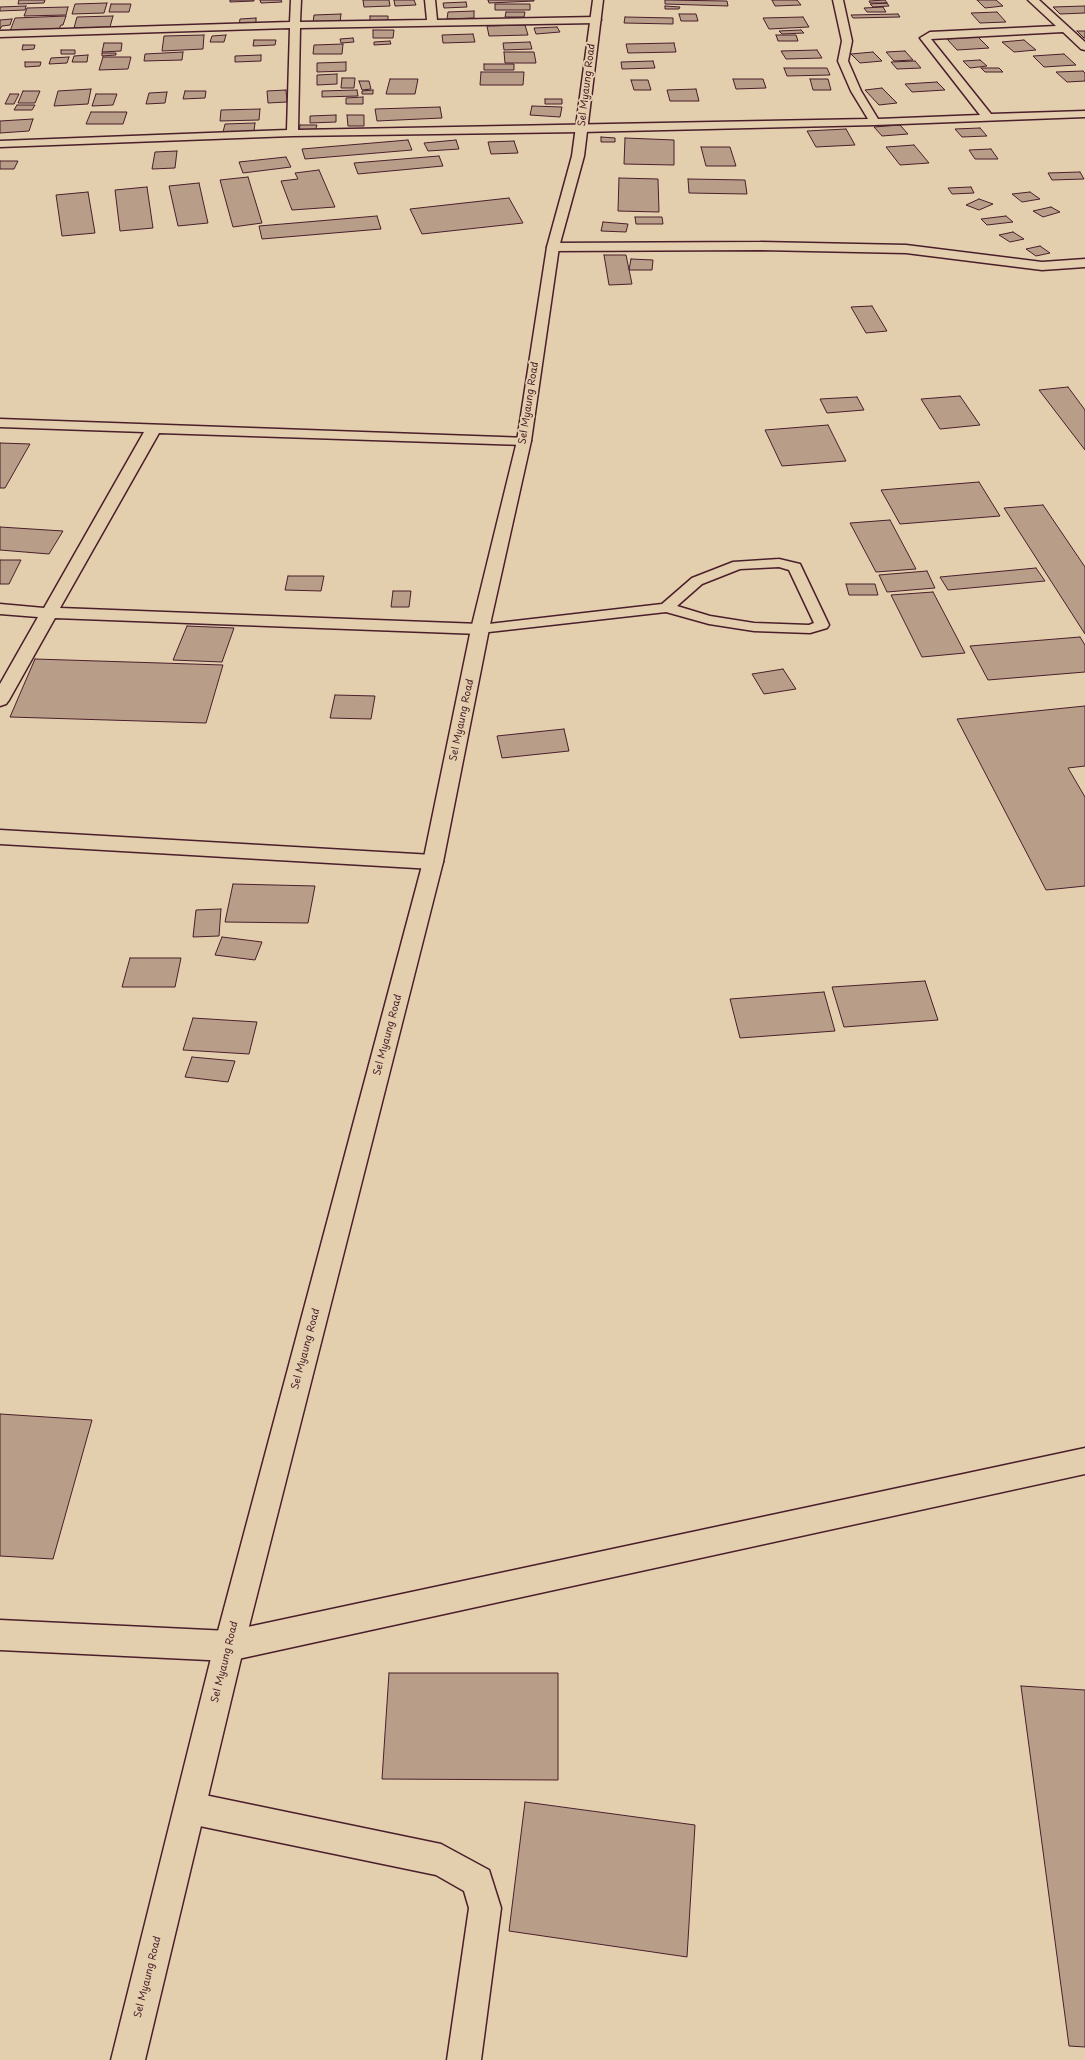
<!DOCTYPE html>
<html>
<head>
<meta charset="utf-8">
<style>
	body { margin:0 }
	canvas { display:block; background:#e3cead }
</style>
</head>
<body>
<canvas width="1085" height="2060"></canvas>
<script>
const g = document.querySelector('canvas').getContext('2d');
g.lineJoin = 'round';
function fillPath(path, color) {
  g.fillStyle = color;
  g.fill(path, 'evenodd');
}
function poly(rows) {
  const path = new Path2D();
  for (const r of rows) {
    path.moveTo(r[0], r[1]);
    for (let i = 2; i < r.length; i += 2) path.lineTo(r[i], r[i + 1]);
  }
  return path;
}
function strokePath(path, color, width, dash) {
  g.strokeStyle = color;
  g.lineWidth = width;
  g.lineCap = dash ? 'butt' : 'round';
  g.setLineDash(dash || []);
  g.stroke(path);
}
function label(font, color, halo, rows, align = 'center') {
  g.font = font + ' "Playpen Sans",sans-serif';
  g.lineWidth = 4;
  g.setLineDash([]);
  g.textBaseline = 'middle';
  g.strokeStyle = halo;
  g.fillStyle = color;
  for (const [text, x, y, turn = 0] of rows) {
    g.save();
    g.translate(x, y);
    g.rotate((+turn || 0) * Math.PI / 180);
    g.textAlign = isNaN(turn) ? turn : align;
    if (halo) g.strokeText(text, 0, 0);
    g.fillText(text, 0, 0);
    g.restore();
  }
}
const building = poly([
	[19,0,45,0,44,3,18,4,19,0],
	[230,0,254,0,254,1,230,2,230,0],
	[260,0,281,0,282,2,261,3,260,0],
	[363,0,389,0,390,6,364,7,363,0],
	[394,0,414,0,416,5,395,6,394,0],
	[488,0,534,0,534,1,489,3,488,0],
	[665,0,727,1,728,6,665,4,665,0],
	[772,0,797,0,801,5,775,6,772,0],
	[885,0,887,3,870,3,869,1,885,0],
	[977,0,996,0,1003,6,985,8,977,0],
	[466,2,467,7,444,8,443,3,466,2],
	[107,3,104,13,72,14,75,4,107,3],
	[887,3,889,6,873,7,870,4,887,3],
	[111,4,131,4,129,12,109,12,111,4],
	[495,4,530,4,530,10,495,10,495,4],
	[26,6,25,10,0,11,0,7,26,6],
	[665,6,680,7,679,9,665,9,665,6],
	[1085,6,1085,13,1060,14,1053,7,1085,6],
	[68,7,66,15,24,16,27,8,68,7],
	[883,7,886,12,867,12,864,8,883,7],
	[474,11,474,18,447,19,448,12,474,11],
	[506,12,525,12,524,17,505,17,506,12],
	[997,12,1006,22,980,23,971,13,997,12],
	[341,14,340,23,313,23,314,15,341,14],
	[679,14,696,14,698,21,681,21,679,14],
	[898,14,900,17,853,18,851,15,898,14],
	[66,16,63,25,61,25,59,29,10,31,15,18,66,16],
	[113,16,110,27,74,28,77,17,113,16],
	[370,16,388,16,388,22,370,22,370,16],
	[625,17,673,18,673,24,624,23,625,17],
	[803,17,809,27,769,29,763,18,803,17],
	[256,18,256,24,239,25,240,19,256,18],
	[12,19,10,25,2,26,0,29,0,20,12,19],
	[525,25,528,35,489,36,487,26,525,25],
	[557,27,560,32,536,34,534,28,557,27],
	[373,30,394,30,393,38,373,38,373,30],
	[801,30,804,33,782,34,779,31,801,30],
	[1077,31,1085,31,1085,38,1084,38,1077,31],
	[473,34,475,42,443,43,442,35,473,34],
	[204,35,203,49,162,51,164,36,204,35],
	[226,35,224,42,210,42,212,36,226,35],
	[776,35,796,35,798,41,778,41,776,35],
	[978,37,989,48,957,50,947,39,978,37],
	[353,38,354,42,341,43,340,39,353,38],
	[254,40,276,40,275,45,253,46,254,40],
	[1024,40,1036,50,1014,52,1002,42,1024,40],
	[390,41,391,44,374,45,374,42,390,41],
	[530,42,532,49,504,50,503,43,530,42],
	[104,43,122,43,121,51,102,52,104,43],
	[674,43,676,52,628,53,626,44,674,43],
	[343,44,342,54,313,54,314,45,343,44],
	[23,45,35,45,34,49,22,50,23,45],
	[61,50,75,50,75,54,61,54,61,50],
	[817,50,822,58,786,59,781,51,817,50],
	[905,51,913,60,894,61,886,52,905,51],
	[183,52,182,60,144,61,145,54,183,52],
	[504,52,534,52,536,63,505,63,504,52],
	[873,52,882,61,860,63,851,54,873,52],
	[102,53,116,53,116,55,102,56,102,53],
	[1064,54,1076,65,1044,67,1033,56,1064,54],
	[88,55,87,62,72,62,74,56,88,55],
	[261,55,261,61,235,62,235,56,261,55],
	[69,57,67,63,49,64,51,58,69,57],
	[103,57,131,57,128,69,99,70,103,57],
	[980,60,987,66,970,68,963,61,980,60],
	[653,61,655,68,622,69,621,62,653,61],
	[915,61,921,68,897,69,891,62,915,61],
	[25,62,41,62,40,66,25,67,25,62],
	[346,62,346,71,317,72,317,63,346,62],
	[484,64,514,64,514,70,484,70,484,64],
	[784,68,827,68,830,75,787,76,784,68],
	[981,68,999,68,1003,72,985,72,981,68],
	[1083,71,1085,73,1085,81,1067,82,1056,72,1083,71],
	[481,72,524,72,523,85,480,85,481,72],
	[337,74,337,84,317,85,317,75,337,74],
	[342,78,355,78,354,88,341,88,342,78],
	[390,79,418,79,415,94,386,94,390,79],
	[733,79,763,79,766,88,736,89,733,79],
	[810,79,828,79,831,90,813,90,810,79],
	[631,80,648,80,651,90,634,90,631,80],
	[359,81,369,81,371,89,362,90,359,81],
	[937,82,945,90,912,92,905,84,937,82],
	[882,88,897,103,879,105,865,90,882,88],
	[91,89,88,104,54,106,58,91,91,89],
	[696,89,699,101,670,101,667,90,696,89],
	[286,90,287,102,268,103,267,91,286,90],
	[357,90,358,96,322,97,322,91,357,90],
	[373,90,373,94,362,94,362,91,373,90],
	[23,91,40,91,35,103,18,103,23,91],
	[185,91,206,91,205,98,183,99,185,91],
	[167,92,165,103,146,104,149,93,167,92],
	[10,94,19,94,14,104,5,104,10,94],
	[96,94,117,94,113,105,92,106,96,94],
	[363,97,363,104,346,104,346,98,363,97],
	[545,99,562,99,562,104,545,104,545,99],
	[17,105,35,105,32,110,14,110,17,105],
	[532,106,562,107,560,117,530,115,532,106],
	[440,107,442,118,377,121,375,109,440,107],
	[260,109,259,120,220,121,221,110,260,109],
	[91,112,127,112,123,124,86,124,91,112],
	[336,115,336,122,310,123,310,116,336,115],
	[347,115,364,115,364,126,348,126,347,115],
	[33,119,29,131,0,133,0,121,33,119],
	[255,123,254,131,223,132,225,124,255,123],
	[300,125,317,125,315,131,299,132,300,125],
	[900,125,908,134,882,136,874,127,900,125],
	[980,128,987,136,962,137,955,129,980,128],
	[846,129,855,145,816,147,807,131,846,129],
	[601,137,615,138,615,142,601,142,601,137],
	[625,138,674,140,674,165,624,164,625,138],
	[408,140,412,150,305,159,302,149,408,140],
	[456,140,459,149,428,151,424,143,456,140],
	[514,141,518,153,491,154,488,142,514,141],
	[914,145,929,163,900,165,886,147,914,145],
	[701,147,730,147,736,166,706,166,701,147],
	[991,149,998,159,975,159,969,150,991,149],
	[177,151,175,168,152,169,155,152,177,151],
	[439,156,443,166,358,174,354,163,439,156],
	[286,157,291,167,243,173,239,162,286,157],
	[0,161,18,161,14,169,0,169,0,161],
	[319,170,335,207,292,210,281,181,298,179,295,173,319,170],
	[1080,172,1084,179,1052,180,1048,173,1080,172],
	[248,177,262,223,233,227,220,180,248,177],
	[619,178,658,179,659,212,618,211,619,178],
	[688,179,745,180,747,194,689,193,688,179],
	[199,183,208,223,178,226,169,186,199,183],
	[147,187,153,228,120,231,115,190,147,187],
	[971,187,974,193,952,194,948,188,971,187],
	[88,192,95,233,62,236,56,195,88,192],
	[1030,192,1040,199,1022,202,1012,194,1030,192],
	[509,198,523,223,422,234,410,209,509,198],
	[979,199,993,204,979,210,966,205,979,199],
	[1051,207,1060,212,1043,217,1033,211,1051,207],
	[377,216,381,229,262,239,259,226,377,216],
	[1006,216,1013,222,987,225,981,219,1006,216],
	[635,217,662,217,663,224,636,224,635,217],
	[603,222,628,224,626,232,601,231,603,222],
	[1013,232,1024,239,1010,242,999,235,1013,232],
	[1040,246,1050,253,1036,256,1026,249,1040,246],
	[604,255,626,255,632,284,609,285,604,255],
	[631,259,653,260,652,270,629,270,631,259],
	[872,306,887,331,866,333,851,307,872,306],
	[1068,387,1085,410,1085,450,1039,390,1068,387],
	[960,396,980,425,940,429,921,399,960,396],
	[857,397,864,410,827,413,820,399,857,397],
	[828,425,846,461,782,466,765,430,828,425],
	[0,443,30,444,5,488,0,488,0,443],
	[979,482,1000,516,900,524,881,490,979,482],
	[1043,505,1085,567,1085,634,1004,508,1043,505],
	[890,520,916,569,876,572,850,523,890,520],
	[0,527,63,531,49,554,0,550,0,527],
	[0,560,21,560,9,584,0,584,0,560],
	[1036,568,1045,581,948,590,940,577,1036,568],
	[927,571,935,588,887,592,879,575,927,571],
	[288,576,324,576,321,591,285,590,288,576],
	[846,584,875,584,878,595,849,595,846,584],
	[393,591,411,591,409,607,391,607,393,591],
	[933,592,965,653,922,657,891,595,933,592],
	[187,626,234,628,222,662,173,660,187,626],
	[1080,637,1085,645,1085,672,988,680,970,646,1080,637],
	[35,659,223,665,206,723,10,717,35,659],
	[783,669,796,689,764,694,752,674,783,669],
	[335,695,375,696,371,719,330,718,335,695],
	[1085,706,1085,766,1068,768,1085,797,1085,886,1046,890,957,719,1085,706],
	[564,729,569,751,502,758,497,736,564,729],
	[233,884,315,886,308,923,225,922,233,884],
	[221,909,219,936,193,937,196,910,221,909],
	[222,937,262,942,255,960,215,955,222,937],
	[130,958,181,958,175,987,122,987,130,958],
	[925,981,938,1020,844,1027,832,987,925,981],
	[824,992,835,1031,740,1038,730,999,824,992],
	[193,1018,257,1022,249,1054,183,1050,193,1018],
	[192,1057,235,1061,228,1082,185,1077,192,1057],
	[0,1414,92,1420,53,1559,0,1556,0,1414],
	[389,1673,558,1673,558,1780,382,1779,389,1673],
	[1021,1686,1085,1690,1085,2047,1069,2046,1021,1686],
	[525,1802,695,1825,687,1957,509,1931,525,1802]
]);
fillPath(building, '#b89d89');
strokePath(building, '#4a1f2b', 1);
const lane = poly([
	[779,559,800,564,829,625,827,628,810,633,754,631,709,624,666,612,480,633,475,632,473,629,475,626,480,625,662,604,692,578,733,562,779,559],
	[779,567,789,570,814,623,809,625,754,623,710,616,677,606,702,584,740,569,779,567]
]);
const street = poly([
	[291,0,301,0,300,22,427,20,425,0,435,0,437,20,596,17,601,20,596,23,300,28,298,130,868,119,851,91,838,61,842,41,833,0,843,0,852,41,848,61,861,91,878,119,980,115,920,38,930,32,1056,26,1028,0,1039,0,1085,42,1085,50,1081,49,1063,32,931,39,991,114,1085,111,1085,117,875,125,581,132,292,136,0,147,0,141,287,130,290,28,0,37,0,31,290,22,291,0],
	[761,242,906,245,1042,262,1085,259,1085,267,1042,270,906,253,761,250,553,251,547,247,553,243,761,242],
	[0,419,529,438,531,441,529,444,524,445,159,433,60,608,480,624,486,625,489,629,486,633,480,634,55,618,9,700,6,704,0,706,0,684,38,617,0,614,0,604,44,608,144,432,0,427,0,419],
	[0,830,433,855,440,857,443,862,440,867,433,869,0,844,0,830],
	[1085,1448,1085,1474,229,1661,0,1650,0,1620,229,1631,1085,1448],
	[190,1792,441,1844,489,1870,501,1908,481,2060,447,2060,469,1908,464,1891,436,1875,190,1824,179,1819,174,1808,179,1797,190,1792]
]);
const secondary = poly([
	[593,0,603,0,584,156,559,247,531,441,489,629,443,862,244,1646,145,2060,111,2060,214,1646,423,862,471,629,517,441,547,247,572,156,593,0]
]);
strokePath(lane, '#4a1f2b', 3);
strokePath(street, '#4a1f2b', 3);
strokePath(secondary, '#4a1f2b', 3);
fillPath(lane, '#e3cead');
fillPath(street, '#e3cead');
fillPath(secondary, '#e3cead');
label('10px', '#4a1f2b', '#e3cead', [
	["Sel Myaung Road",587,85,-83],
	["Sel Myaung Road",529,403,-81],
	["Sel Myaung Road",462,720,-78],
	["Sel Myaung Road",388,1035,-75],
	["Sel Myaung Road",306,1349,-75],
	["Sel Myaung Road",225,1662,-76],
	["Sel Myaung Road",148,1977,-76]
]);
</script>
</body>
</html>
